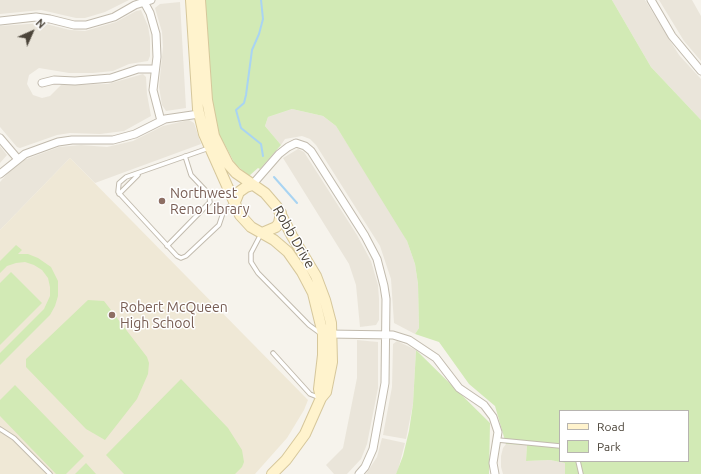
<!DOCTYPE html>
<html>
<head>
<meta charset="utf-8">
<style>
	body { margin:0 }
	#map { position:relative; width:701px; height:474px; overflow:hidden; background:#f6f3ec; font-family:Ubuntu,sans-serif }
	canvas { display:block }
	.legend { position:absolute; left:559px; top:410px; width:130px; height:52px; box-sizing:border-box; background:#fff; border:1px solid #b7b4b0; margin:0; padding:5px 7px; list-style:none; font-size:12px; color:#4b4439 }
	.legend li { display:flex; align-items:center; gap:8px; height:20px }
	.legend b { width:20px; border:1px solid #b7b4b0 }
	.north { position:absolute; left:12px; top:12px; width:40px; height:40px; -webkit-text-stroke:3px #fff; paint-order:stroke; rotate:45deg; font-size:11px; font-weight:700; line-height:16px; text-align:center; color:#4b4439 }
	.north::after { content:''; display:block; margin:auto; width:14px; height:18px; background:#4b4439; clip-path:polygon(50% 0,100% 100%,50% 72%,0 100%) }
</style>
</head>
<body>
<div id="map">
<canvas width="701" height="474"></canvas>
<ul class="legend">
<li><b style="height:5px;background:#fff3cd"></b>Road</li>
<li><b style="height:11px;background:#d2eab5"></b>Park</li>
</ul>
<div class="north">N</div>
</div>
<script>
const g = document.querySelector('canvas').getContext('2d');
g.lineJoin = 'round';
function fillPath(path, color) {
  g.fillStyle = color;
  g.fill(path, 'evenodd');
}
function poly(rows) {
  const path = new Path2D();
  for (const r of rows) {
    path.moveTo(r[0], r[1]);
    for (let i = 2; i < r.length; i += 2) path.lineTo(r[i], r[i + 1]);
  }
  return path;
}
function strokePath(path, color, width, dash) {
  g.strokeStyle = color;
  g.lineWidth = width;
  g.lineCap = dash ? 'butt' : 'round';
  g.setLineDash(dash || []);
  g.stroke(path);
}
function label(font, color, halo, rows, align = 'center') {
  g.font = font + ' Ubuntu,sans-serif';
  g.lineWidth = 3;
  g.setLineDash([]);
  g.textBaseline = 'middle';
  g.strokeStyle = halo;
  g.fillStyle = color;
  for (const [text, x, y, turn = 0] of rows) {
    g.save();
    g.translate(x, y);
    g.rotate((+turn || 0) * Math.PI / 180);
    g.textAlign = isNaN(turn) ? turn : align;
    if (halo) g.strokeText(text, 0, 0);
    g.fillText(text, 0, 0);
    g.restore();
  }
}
fillPath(poly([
	[0,0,129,0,105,12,85,18,76,18,41,10,0,14],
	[612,0,645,0,679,55,701,79,701,120,651,67],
	[659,0,692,0,701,16,701,61,684,41],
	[180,2,186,108,166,111,162,105,159,87,163,47,162,32,155,8,160,4],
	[141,10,148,26,150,38,150,56,148,61,129,64,113,71,93,73,69,73,39,68,29,75,27,84,33,95,42,98,50,96,61,85,108,84,143,74,146,77,147,94,151,116,124,131,100,134,70,133,57,135,20,148,17,147,0,127,0,26,42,23,70,30,85,31,116,22,136,11],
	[292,109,323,116,336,126,399,225,407,241,415,264,418,284,419,328,415,334,394,323,391,279,380,246,316,145,310,139,302,136,285,139,281,145,265,126,268,117],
	[189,120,194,123,201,144,95,183,70,158,0,230,0,182,9,172,24,160,59,147,81,145,107,147,133,141,163,126],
	[0,146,7,155,0,163],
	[298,149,304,152,357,235,371,261,378,285,379,299,379,320,376,325,360,327,356,285,349,264,283,158],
	[357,340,378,342,378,388,367,444,361,459,347,474,334,474,326,465,343,448,357,378],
	[397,341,416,350,413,404,406,439,383,435,392,387,393,344],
	[382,438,405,443,398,470,396,474,366,474,377,457],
	[506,444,527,445,526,461,550,460,565,463,566,474,503,474,501,467,501,456,503,448]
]), '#eae5da');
fillPath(poly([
	[70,158,308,400,304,410,287,438,255,474,0,474,0,230]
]), '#efe8d6');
fillPath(poly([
	[205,0,612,0,651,67,701,120,701,474,565,474,565,463,550,460,526,461,527,445,506,444,495,406,469,384,439,342,415,334,419,328,418,284,415,264,407,241,336,126,323,116,292,109,268,117,265,126,281,145,260,169,258,168,249,176,235,164,219,134,211,101],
	[560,411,688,411,688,461,560,461],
	[16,245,22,250,18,254,28,254,38,258,51,267,58,281,58,296,55,306,50,315,0,365,0,353,44,309,50,296,50,287,48,278,42,270,34,265,25,262,16,263,7,266,0,273,0,261],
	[11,272,42,303,0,345,0,283],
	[88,300,104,301,147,357,149,363,148,374,137,399,105,440,86,429,26,367,26,359],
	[416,350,490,423,489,474,396,474,403,456,409,431,413,404],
	[181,379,228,428,242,450,244,462,242,467,235,474,124,474,106,455],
	[15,385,84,456,66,474,56,474,0,416,0,400],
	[86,463,96,474,75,474]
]), '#d2eab5');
strokePath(poly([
	[261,0,263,19,259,34,252,50,246,95,244,103,236,110,241,128,261,144,263,156],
	[274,177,297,203]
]), '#a9d4f2', 2);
const lane = poly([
	[209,148,126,177,119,183,118,192,177,256,181,258,186,256,219,225,224,210,234,203],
	[119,194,138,175],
	[261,234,251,253,251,262,258,273,309,325,320,333],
	[167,246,210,202,208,193,191,175,185,156],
	[273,353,310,394,320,398],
	[0,429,14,438,50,474],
	[498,440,560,446],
	[578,461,581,474]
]);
const street = poly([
	[143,0,150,13,156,34,157,57,153,90,161,121],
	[651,0,672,36,701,71],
	[0,21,36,17,50,19,74,25,86,25,114,17,135,5,151,0],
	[42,83,54,80,75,81,111,78,138,69,155,69],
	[0,138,17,158],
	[0,174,25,154,58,142,72,140,113,140,135,134,165,119,199,114],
	[252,185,279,154,288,147,296,143,305,146,311,151,365,236,377,259,384,286,386,299,385,383,373,449,365,467,359,474],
	[328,334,393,335,409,340,436,358,459,388,484,405,493,417,498,432,493,463,495,474]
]);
const secondary = poly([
	[191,0,198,109,204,134,240,215,251,227,274,240,288,252,302,272,313,293,323,334,323,355,319,389,321,398],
	[200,0,207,100,214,136,228,164,236,173,265,193,277,207,292,236,316,276,325,300,331,323,332,362,326,392,321,398,305,434,286,460,272,474],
	[235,202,239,192,246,187,252,185],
	[262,233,276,227,279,223,281,213]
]);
strokePath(lane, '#c2bbae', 5.5);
strokePath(street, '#c2bbae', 9);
strokePath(secondary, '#d6c79b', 12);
strokePath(lane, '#fff', 3.5);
strokePath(street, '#fff', 7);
strokePath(secondary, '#fff3cd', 10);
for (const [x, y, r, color] of [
	[162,201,4,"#8d6e63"],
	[112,315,4,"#8d6e63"]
]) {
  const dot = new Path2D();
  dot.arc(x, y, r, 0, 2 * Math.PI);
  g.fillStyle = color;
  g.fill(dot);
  strokePath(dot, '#fff', 1.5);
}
label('14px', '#785e54', '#fff', [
	["Northwest",170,193],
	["Reno Library",170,209],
	["Robert McQueen",120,307],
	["High School",120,323]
], 'left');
label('14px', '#4b4439', '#fff', [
	["Robb Drive",294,237,60]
]);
</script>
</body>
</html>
